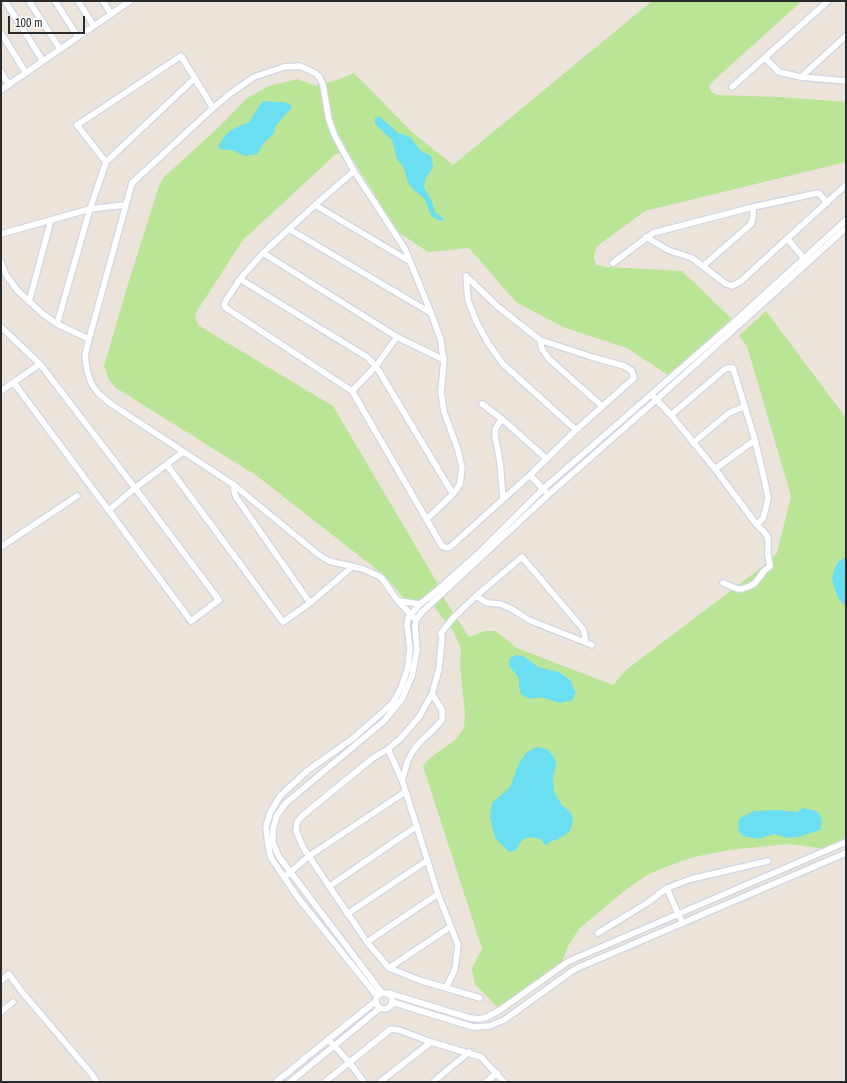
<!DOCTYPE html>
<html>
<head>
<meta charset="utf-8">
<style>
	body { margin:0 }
	#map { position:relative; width:847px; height:1083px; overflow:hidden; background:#ece3db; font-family:"Archivo Narrow",sans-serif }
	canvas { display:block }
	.frame { position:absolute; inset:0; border:2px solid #2a2a2a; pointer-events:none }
	.scale { position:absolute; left:8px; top:16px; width:77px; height:18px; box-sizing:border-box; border:2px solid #2a2a2a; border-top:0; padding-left:5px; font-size:12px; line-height:14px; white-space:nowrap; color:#2a2a2a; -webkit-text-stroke:3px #fff; paint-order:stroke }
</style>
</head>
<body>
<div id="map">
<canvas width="847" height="1083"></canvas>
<div class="frame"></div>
<div class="scale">100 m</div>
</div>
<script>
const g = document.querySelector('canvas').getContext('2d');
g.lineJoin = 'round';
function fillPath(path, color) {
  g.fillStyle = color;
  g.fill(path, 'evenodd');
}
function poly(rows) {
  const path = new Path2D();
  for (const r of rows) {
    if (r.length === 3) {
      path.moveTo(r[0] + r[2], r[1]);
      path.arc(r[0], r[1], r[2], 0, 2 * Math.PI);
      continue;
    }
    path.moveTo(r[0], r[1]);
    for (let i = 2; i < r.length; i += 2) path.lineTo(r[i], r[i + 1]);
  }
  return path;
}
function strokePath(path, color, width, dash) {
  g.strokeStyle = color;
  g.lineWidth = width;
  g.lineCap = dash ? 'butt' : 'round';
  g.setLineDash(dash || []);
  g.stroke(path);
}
fillPath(poly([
	[652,1,802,1,712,82,709,86,711,91,716,95,780,97,846,102,846,162,645,211,596,247,594,257,596,265,607,267,682,271,732,319,668,375,627,348,563,327,516,302,469,248,428,252,398,232,348,152,336,154,243,240,195,314,197,323,201,327,333,406,438,584,445,600,469,637,485,631,496,631,517,648,613,685,626,670,762,567,777,553,791,496,747,346,739,336,766,311,846,418,846,840,827,849,788,844,729,850,694,857,668,866,647,875,623,892,579,929,568,946,561,965,500,1010,475,984,473,975,472,968,482,949,423,766,431,757,455,740,464,728,465,714,460,665,461,648,453,631,426,596,419,601,411,602,402,596,385,576,257,476,116,388,109,380,104,366,129,281,158,189,162,179,221,125,247,98,269,86,297,79,316,86,340,79,354,73,413,133,453,165]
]), '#bae596');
fillPath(poly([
	[264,101,276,102,284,102,291,105,291,109,284,116,275,127,274,133,263,144,257,154,245,156,232,150,219,149,218,147,224,137,231,130,249,122,261,103],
	[378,117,381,118,398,133,406,135,411,138,420,150,431,156,433,167,425,180,424,188,431,199,435,212,443,218,444,221,438,220,433,217,430,213,424,198,415,191,408,183,404,168,397,159,392,140,375,124,375,118],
	[846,556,846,607,839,599,834,588,832,578,835,568,838,562],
	[516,655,523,656,538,667,559,672,570,680,576,693,572,700,560,703,541,697,530,699,521,694,519,688,519,678,509,666,510,658],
	[537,747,547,749,554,757,556,765,553,778,554,792,561,804,571,813,573,821,570,831,557,840,551,841,546,845,544,844,541,839,529,837,522,840,515,851,509,852,495,838,490,817,492,803,510,787,519,763,527,752],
	[803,808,816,811,820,815,822,821,820,830,798,837,788,838,774,834,758,839,743,836,739,832,738,823,740,818,754,811,778,810,797,812]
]), '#6bdef2');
const minor = poly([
	[5,1,43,61],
	[29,1,60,49],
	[55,1,78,37],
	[78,1,94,26],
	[103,1,111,14],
	[1,33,26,73],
	[765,58,779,72,801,77,846,81],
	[1,72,9,85],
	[801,77,846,36],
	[732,87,828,1],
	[1,90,130,1],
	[106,162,77,125,181,56,213,108],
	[354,171,315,205,263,253,240,279,225,302,224,305,226,308,352,391,442,546,447,548,450,547,530,475,576,430,634,378,632,371,624,366,592,357,540,340,497,306,466,276],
	[315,205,409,261],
	[289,229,431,313],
	[1,234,90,209,125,205],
	[646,237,668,250,692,258,726,284,732,286,741,281,846,185],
	[787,238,806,261],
	[263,253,397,337,444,360],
	[1,262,6,275,18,291,43,314,57,324,89,339],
	[613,263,653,233,753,207,813,194,819,193,827,203],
	[703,266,751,224,753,217,753,207],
	[466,276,468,300,476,321,488,343,503,364,576,430],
	[240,279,367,357,376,366,453,494],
	[29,302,51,220],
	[57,324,90,209,106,162,195,78],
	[1,327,40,364,135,488,219,600,191,621,14,383],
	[540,340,542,349,549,359,602,406],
	[1,391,40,364],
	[352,391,376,366,397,337],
	[654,397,671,415,715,469,757,525,765,533,768,538,768,555,770,566,764,571,755,583,750,586,742,589,738,589,723,583],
	[482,404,502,419,547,459],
	[671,415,725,369,728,368,733,368,755,440,766,487,768,498,766,508,763,518,757,525],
	[502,419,495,429,495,436,500,462,503,499],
	[693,443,729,413,745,406],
	[167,465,283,622,310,603,352,567],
	[715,469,755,440],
	[530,475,545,491],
	[234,485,234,491,236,497,310,603],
	[109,510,135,488,183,452],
	[1,547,77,496],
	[476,596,487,603,500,604,512,609,529,620,592,645],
	[398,601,420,604],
	[416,620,398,601,381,577,363,569,329,561,319,555,234,485,111,404,98,393,91,383,87,370,85,356,89,339,132,183,213,108,231,93,254,77,284,67,300,66,315,73,320,78,323,85,329,120,335,136,354,171,405,249,431,313,441,340,442,351,444,360,441,392,444,412,458,450,462,468,460,484,453,494,427,519],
	[388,749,402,780,438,894,458,945,455,969,446,988],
	[402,780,408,760,413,751,420,742,433,730,442,720,442,710,432,694],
	[287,875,309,856,405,792],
	[330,886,417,826],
	[667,888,678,914,683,923],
	[347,914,428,860],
	[598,933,647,903,667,888,691,879,768,861],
	[367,942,438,894],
	[389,968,450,927],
	[1,981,9,974,22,992,90,1072,97,1082],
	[382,993,279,857,273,843,273,829,277,815,286,803,384,721,402,699,412,676,417,650,415,626,416,620,422,612,548,495,656,400,846,228],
	[388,993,470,1018,480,1019,487,1017,500,1010,569,961,846,842],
	[384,1001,8],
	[377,996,299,899,271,858,268,844,266,827,270,813,280,796,307,771,352,739,392,704,401,688,408,667,410,649,407,625,408,618,420,604,434,593,481,551,543,489,733,323,846,220],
	[480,998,419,980,389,968,367,942,304,849,296,831,297,822,302,816,373,758,388,749,400,739,419,717,432,694,439,669,442,638,441,633,453,618,476,596,522,557,583,629,585,636,585,642],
	[392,1002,473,1027,489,1026,504,1020,575,969,846,853],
	[1,1012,13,1002],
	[328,1039,349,1062,364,1082],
	[276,1082,376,1001],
	[290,1082,380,1008],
	[325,1082,391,1029,399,1030,431,1042,481,1057,504,1082],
	[380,1082,431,1042],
	[433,1082,469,1052],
	[486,1082,497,1073]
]);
strokePath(minor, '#d0d6e3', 8);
strokePath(minor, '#fff', 5.5);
</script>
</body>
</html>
